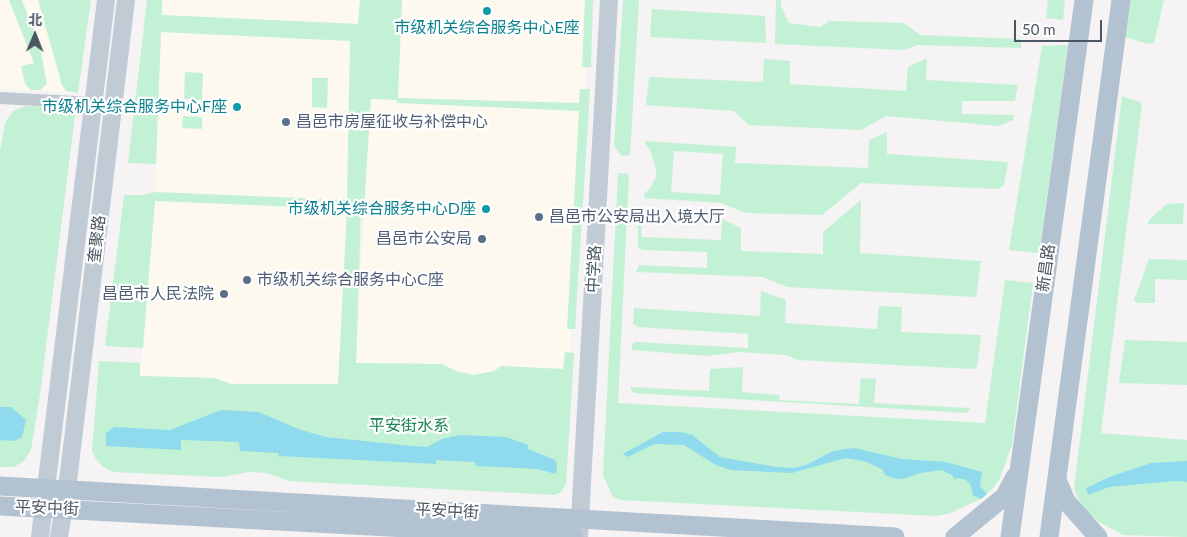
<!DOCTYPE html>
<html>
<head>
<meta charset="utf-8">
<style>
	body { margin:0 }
	#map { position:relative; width:1187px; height:537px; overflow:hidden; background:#f5f3f3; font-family:Lato,"Noto Sans SC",sans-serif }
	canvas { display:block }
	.north { position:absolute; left:10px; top:10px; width:50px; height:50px; -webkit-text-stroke:4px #fff; paint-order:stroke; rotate:1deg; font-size:14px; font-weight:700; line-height:20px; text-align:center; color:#4a5661 }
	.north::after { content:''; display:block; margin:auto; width:18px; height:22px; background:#4a5661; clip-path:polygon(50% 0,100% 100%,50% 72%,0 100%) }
	.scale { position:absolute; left:1014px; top:20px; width:88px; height:22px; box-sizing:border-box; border:2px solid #4a5661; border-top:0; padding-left:6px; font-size:15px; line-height:18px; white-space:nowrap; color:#4a5661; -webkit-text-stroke:4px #fff; paint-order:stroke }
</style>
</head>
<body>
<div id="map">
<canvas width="1187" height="537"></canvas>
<div class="north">北</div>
<div class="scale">50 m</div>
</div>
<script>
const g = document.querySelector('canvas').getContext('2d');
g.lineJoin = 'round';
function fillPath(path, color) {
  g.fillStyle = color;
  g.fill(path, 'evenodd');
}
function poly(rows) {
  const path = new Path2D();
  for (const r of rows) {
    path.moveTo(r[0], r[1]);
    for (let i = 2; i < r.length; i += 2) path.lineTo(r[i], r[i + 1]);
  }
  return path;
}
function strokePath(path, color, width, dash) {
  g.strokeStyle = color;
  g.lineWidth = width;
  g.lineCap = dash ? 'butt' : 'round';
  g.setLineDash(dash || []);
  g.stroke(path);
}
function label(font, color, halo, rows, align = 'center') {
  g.font = font + ' Lato,"Noto Sans SC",sans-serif';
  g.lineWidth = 4.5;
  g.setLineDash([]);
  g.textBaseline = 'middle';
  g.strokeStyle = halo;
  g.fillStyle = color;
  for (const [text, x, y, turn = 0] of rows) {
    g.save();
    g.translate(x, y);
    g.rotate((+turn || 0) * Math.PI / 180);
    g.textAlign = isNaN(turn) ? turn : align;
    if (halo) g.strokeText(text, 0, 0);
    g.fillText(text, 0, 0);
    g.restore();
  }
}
fillPath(poly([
	[0,0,91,0,78,93,0,89],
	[162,0,360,0,358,24,162,15],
	[402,0,590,0,569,369,501,366,494,371,474,375,456,371,442,364,356,363,370,99,397,99],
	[365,30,348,205,338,384,231,384,214,378,140,376,155,197,161,32]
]), '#fdf9ef');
fillPath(poly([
	[9,0,22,0,40,47,47,84,40,90,31,90,25,84,21,66,34,63],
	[38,0,91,0,78,93,66,91,62,85],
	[147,0,162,0,162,15,358,24,360,0,402,0,398,98,579,103,580,89,590,89,575,329,567,329,579,111,397,103,397,100,371,99,364,209,361,209,356,363,442,364,456,371,474,375,494,371,501,366,563,369,565,352,574,353,566,484,561,492,555,495,289,481,267,473,249,472,221,477,113,472,102,466,96,459,92,451,99,361,140,363,140,376,214,378,231,384,338,384,347,209,155,201,143,348,105,346,124,195,143,195,156,192,347,200,350,41,161,32,156,164,128,163],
	[585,0,593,0,591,67,582,67],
	[623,0,639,0,630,155,621,156,614,145],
	[776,0,781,0,781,6,789,23,820,27,829,21,904,23,920,35,1021,39,1021,48,918,45,904,50,775,44],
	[1048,0,1065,0,1063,20,1046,18],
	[1127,0,1164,0,1154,43,1148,44,1123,36],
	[652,9,765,16,766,43,650,37],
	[1068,45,1039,253,1009,250,1042,46],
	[927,58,926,80,1018,85,1015,101,962,101,962,114,1014,115,1013,120,999,126,886,116,861,130,749,125,734,111,646,105,649,77,763,82,764,59,790,61,790,84,906,91,908,67],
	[185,72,203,73,202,100,184,99],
	[312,78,328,78,327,108,312,107],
	[1122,96,1142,103,1101,433,1187,440,1187,537,1123,535,1099,522,1083,509,1074,489],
	[25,106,76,107,40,394,31,450,24,461,14,467,0,467,0,151,5,123,13,111],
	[183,116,202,117,202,129,182,128],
	[887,132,887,154,1008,162,1004,185,999,189,861,183,822,215,746,213,721,203,644,198,644,194,651,187,656,177,656,169,651,152,644,141,736,147,735,163,868,168,869,140],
	[674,151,723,154,720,195,671,192],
	[618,173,629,174,618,403,985,423,1005,280,1033,283,1012,445,999,480,992,489,981,499,950,513,936,516,621,500,613,497,603,475],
	[861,200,860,253,981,261,976,297,787,287,762,277,636,272,639,265,707,268,707,252,642,250,638,247,638,220,641,221,642,237,721,240,722,219,741,228,741,251,823,254,823,232],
	[1184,203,1183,224,1148,224,1149,220,1167,204],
	[1149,259,1187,260,1187,280,1155,279,1155,303,1137,303,1134,300],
	[761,291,786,300,785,323,877,329,879,306,902,307,901,332,981,335,977,367,973,369,798,360,786,355,740,352,707,356,632,350,632,344,636,342,748,348,748,334,638,327,633,324,634,308,760,316],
	[1125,340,1187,342,1187,385,1119,383],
	[743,367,742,392,779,395,780,400,859,404,861,378,876,379,874,403,970,408,967,413,634,393,631,390,631,387,709,391,710,369]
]), '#c3f1d5');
fillPath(poly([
	[0,407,11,407,26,420,22,437,14,441,0,440],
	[221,410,258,412,301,430,326,437,412,446,427,447,442,439,460,435,506,437,528,445,528,449,555,460,557,464,556,474,537,469,476,466,475,462,436,460,436,464,279,456,278,453,240,451,239,442,181,440,181,450,106,446,106,433,114,427,170,430],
	[663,432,681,432,692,435,720,457,776,467,793,468,806,465,833,451,854,448,902,459,946,462,982,472,980,486,987,494,981,499,973,495,970,484,966,480,959,478,954,479,953,476,942,470,920,473,903,479,893,478,885,475,882,469,864,461,845,458,792,473,731,470,716,465,684,445,654,444,628,457,623,454],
	[1187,461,1187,482,1176,481,1109,487,1088,495,1086,488,1112,476,1151,463]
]), '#90daee');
strokePath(poly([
	[0,98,94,103]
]), '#c1cad2', 12);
strokePath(poly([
	[40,537,106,0],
	[59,537,67,489,126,0],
	[579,537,609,0]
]), '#c1cbd6', 18);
strokePath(poly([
	[1057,480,1066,501,1098,537],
	[0,486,895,537],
	[0,506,574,537],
	[955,537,1005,496,1015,477],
	[1010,537,1084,0],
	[1049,537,1121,0]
]), '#b3c2d1', 19);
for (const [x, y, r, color] of [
	[487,11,5,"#0f9aa8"],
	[237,107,5,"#0f9aa8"],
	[286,122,5,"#5c6f8a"],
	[486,209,5,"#0f9aa8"],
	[539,217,5,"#5c6f8a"],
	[482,239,5,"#5c6f8a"],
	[247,280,5,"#5c6f8a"],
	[224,294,5,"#5c6f8a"]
]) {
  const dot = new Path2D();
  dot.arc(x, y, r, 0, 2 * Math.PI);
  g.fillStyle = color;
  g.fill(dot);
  strokePath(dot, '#fff', 2);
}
label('16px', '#0d838f', '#fff', [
	["市级机关综合服务中心E座",487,28,"center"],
	["市级机关综合服务中心F座",227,107],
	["市级机关综合服务中心D座",476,209]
], 'right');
label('16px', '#4e5e75', '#fff', [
	["昌邑市房屋征收与补偿中心",296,122],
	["昌邑市公安局出入境大厅",549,217],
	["昌邑市公安局",472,239,"right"],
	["市级机关综合服务中心C座",257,280],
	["昌邑市人民法院",214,294,"right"]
], 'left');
label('16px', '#4a5661', '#fff', [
	["奎聚路",97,239,-83],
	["新昌路",1046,268,-82],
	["中学路",594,269,-87],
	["平安中街",47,508,2],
	["平安中街",447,511,3]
]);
label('16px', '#17864f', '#fff', [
	["平安街水系",409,426]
]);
</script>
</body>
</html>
